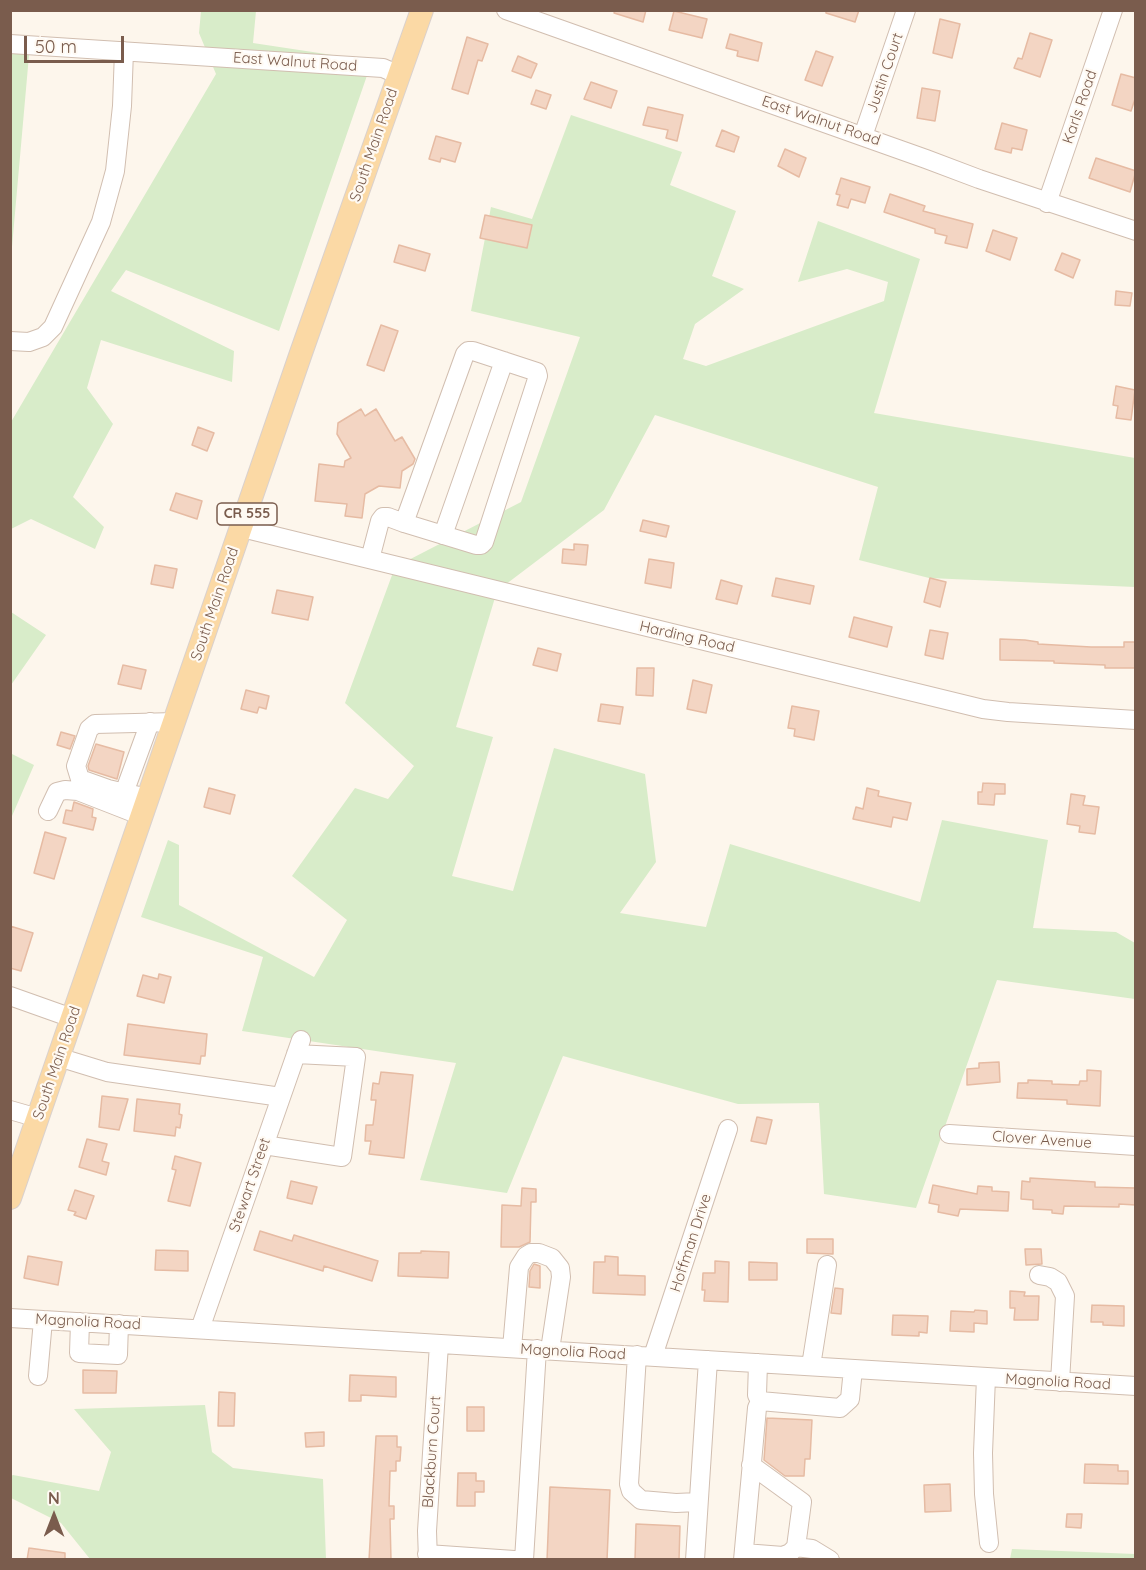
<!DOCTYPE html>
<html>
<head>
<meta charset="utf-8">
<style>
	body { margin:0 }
	#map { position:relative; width:1146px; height:1570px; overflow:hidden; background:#fdf6ec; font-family:Quicksand,sans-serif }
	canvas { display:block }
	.frame { position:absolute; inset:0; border:12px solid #7a5c4d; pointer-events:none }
	.north { position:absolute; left:24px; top:1486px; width:60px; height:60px; -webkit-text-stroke:4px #fffaf3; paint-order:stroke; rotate:0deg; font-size:16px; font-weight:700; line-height:24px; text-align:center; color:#7a5c4d }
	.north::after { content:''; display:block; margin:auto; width:21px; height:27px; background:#7a5c4d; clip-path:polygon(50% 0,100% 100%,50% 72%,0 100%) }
	.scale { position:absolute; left:24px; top:36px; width:100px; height:27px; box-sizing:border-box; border:3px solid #7a5c4d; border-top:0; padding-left:8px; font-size:18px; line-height:21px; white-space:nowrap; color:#7a5c4d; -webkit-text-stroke:4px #fffaf3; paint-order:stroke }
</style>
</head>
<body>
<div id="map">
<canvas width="1146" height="1570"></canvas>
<div class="frame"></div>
<div class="north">N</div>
<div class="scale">50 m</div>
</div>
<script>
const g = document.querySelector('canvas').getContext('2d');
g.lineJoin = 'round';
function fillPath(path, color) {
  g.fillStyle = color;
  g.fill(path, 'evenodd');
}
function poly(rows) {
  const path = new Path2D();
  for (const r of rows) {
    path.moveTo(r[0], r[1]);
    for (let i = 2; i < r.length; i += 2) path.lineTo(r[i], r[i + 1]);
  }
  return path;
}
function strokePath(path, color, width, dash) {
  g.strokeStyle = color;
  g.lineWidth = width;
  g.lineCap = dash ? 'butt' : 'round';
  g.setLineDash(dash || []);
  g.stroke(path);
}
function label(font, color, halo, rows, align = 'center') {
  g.font = font + ' Quicksand,sans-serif';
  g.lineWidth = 4.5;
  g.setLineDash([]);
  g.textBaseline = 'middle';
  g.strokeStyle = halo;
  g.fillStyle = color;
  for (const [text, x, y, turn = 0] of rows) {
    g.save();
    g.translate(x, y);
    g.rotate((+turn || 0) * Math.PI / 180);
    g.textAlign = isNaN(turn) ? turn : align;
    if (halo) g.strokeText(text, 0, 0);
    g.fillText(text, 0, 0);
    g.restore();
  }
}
fillPath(poly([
	[201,11,256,11,253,43,372,61,279,331,126,270,111,291,234,351,232,382,101,340,87,388,113,424,73,497,104,527,95,549,31,519,11,529,11,422,216,74,199,33],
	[10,44,30,44,11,258],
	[571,115,682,152,670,185,736,211,712,276,744,289,695,324,683,359,706,366,884,301,888,282,847,269,798,282,818,221,920,259,874,413,1135,458,1135,587,929,578,859,560,878,487,655,415,604,510,497,591,456,727,493,737,452,876,513,891,554,748,645,774,656,862,620,913,706,927,730,844,920,902,942,820,1048,840,1033,928,1116,932,1135,943,1135,999,997,980,916,1208,824,1194,819,1103,738,1104,563,1056,507,1193,420,1180,456,1063,242,1031,263,957,141,917,168,840,179,845,179,905,314,977,347,920,292,876,355,788,388,799,414,766,345,703,395,567,521,502,580,337,471,311,491,207,532,219],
	[11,612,46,635,11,685],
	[10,753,34,765,12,816,10,816],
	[205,1405,212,1452,233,1468,323,1479,326,1559,90,1559,61,1523,11,1498,11,1476,13,1475,99,1491,111,1452,74,1409],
	[1012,1549,1135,1554,1135,1559,1010,1559]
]), '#d8ecc9');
const building = poly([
	[615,10,646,10,643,22,614,13,615,10],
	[826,10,859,10,855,22,826,13,826,10],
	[674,11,707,19,702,38,669,30,674,11],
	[940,19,960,24,952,58,933,53,940,19],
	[1030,33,1052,40,1040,77,1014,68,1018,58,1022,59,1030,33],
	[730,34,762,43,758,61,737,56,738,51,726,48,730,34],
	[467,37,488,44,482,61,478,60,468,94,452,89,467,37],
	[816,51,833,57,822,86,805,80,816,51],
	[518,56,537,64,531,78,512,71,518,56],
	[1121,74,1136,78,1136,96,1131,111,1112,105,1121,74],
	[591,82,617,91,611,108,584,99,591,82],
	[922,88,940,91,935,121,917,118,922,88],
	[536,90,551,95,546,109,531,104,536,90],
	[648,107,683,115,677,141,666,138,668,130,643,125,648,107],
	[1002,123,1027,130,1022,150,1012,148,1011,153,995,149,1002,123],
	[722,130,739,137,734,152,716,146,722,130],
	[436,136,461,143,455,162,441,158,440,162,429,159,436,136],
	[785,149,806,158,799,177,778,166,785,149],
	[1096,158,1136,171,1130,192,1089,178,1096,158],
	[841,178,870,187,865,203,851,199,848,208,837,205,840,195,836,194,841,178],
	[890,194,925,206,923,211,973,224,967,248,945,243,947,236,935,233,935,229,884,212,890,194],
	[485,215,532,225,527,248,480,238,485,215],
	[993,230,1017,238,1010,260,986,251,993,230],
	[399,245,430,254,425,271,394,262,399,245],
	[1062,253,1080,260,1073,278,1055,270,1062,253],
	[1116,291,1132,293,1130,306,1115,305,1116,291],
	[381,325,398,331,384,371,367,365,381,325],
	[1116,386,1135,390,1131,420,1116,418,1118,406,1113,405,1116,386],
	[361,409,365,416,376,409,395,441,402,437,415,459,413,464,402,471,400,488,379,486,365,494,362,518,345,516,347,504,315,501,319,464,344,467,345,461,351,458,337,434,338,423,361,409],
	[198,427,214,433,207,451,192,445,198,427],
	[176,493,202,501,197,519,170,510,176,493],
	[643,520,669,526,666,537,640,531,643,520],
	[574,544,588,545,586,565,562,563,563,549,574,550,574,544],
	[649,559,674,563,671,588,645,583,649,559],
	[155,565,177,569,173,588,151,584,155,565],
	[776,578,814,586,810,604,772,596,776,578],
	[930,578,946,582,940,607,924,602,930,578],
	[721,580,742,586,737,604,716,599,721,580],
	[277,590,313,597,308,620,272,613,277,590],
	[854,617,892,627,887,647,849,637,854,617],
	[930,630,948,633,943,659,925,655,930,630],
	[1000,639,1025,640,1038,642,1038,644,1091,647,1124,647,1124,642,1136,642,1136,668,1105,668,1105,665,1054,663,1054,661,1000,660,1000,639],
	[538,648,561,654,557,671,533,665,538,648],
	[123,665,146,670,141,689,118,684,123,665],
	[637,668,654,668,653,696,636,695,637,668],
	[693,680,712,685,706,713,687,709,693,680],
	[246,690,269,696,266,709,259,707,257,713,241,709,246,690],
	[601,704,623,707,620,724,598,721,601,704],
	[792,706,819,711,814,740,794,736,795,729,788,728,792,706],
	[61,732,75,736,70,749,57,745,61,732],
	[96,744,124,752,117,779,89,770,88,766,96,744],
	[983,783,1005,784,1005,794,995,794,994,805,978,804,978,792,982,792,983,783],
	[209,788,235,795,230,814,204,807,209,788],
	[867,788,879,791,878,796,911,803,907,820,893,817,891,827,853,819,856,807,863,809,867,788],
	[1071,794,1085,796,1083,805,1099,807,1095,834,1079,832,1080,826,1067,824,1071,794],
	[74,802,93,809,92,817,96,818,93,830,63,823,66,810,72,811,74,802],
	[45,832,66,838,54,879,34,873,45,832],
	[10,926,33,933,21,971,10,968,10,926],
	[159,974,171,977,164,1003,137,996,143,975,158,979,159,974],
	[128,1024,207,1034,205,1056,201,1056,200,1064,124,1055,128,1024],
	[999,1062,1000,1082,967,1085,967,1069,979,1068,979,1063,999,1062],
	[1087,1070,1101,1071,1100,1106,1067,1104,1067,1100,1017,1098,1018,1083,1028,1083,1028,1080,1052,1081,1052,1084,1079,1085,1080,1081,1087,1081,1087,1070],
	[381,1072,413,1075,404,1158,369,1154,371,1141,365,1141,366,1125,373,1125,376,1100,371,1100,373,1083,379,1084,381,1072],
	[102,1096,128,1099,119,1130,99,1127,102,1096],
	[137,1099,180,1104,179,1114,182,1115,180,1128,176,1127,175,1136,134,1131,137,1099],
	[757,1117,772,1120,766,1144,751,1141,757,1117],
	[87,1139,107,1144,102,1161,109,1163,106,1175,79,1167,87,1139],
	[175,1156,201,1163,190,1206,168,1201,176,1170,172,1169,175,1156],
	[1030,1178,1095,1182,1095,1187,1136,1188,1136,1205,1119,1204,1119,1207,1064,1206,1063,1214,1052,1213,1052,1210,1033,1209,1033,1200,1021,1199,1022,1181,1030,1182,1030,1178],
	[291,1181,317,1187,312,1204,287,1198,291,1181],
	[933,1185,977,1194,978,1186,992,1187,992,1191,1009,1192,1008,1211,960,1209,958,1216,938,1212,939,1205,929,1203,933,1185],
	[522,1188,536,1189,536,1202,531,1202,530,1242,519,1247,501,1247,502,1205,521,1206,522,1188],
	[75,1190,94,1196,86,1219,74,1215,76,1212,68,1210,75,1190],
	[260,1231,292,1241,294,1235,378,1261,372,1281,324,1266,323,1271,254,1250,260,1231],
	[807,1239,833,1239,833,1254,807,1253,807,1239],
	[1025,1249,1041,1249,1042,1264,1026,1265,1025,1249],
	[156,1250,188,1251,188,1271,155,1270,156,1250],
	[421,1251,449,1252,448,1278,398,1276,399,1253,421,1253,421,1251],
	[28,1256,62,1262,58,1285,24,1278,28,1256],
	[605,1256,618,1257,618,1275,645,1276,645,1295,593,1293,594,1262,605,1262,605,1256],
	[715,1261,729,1262,728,1302,704,1301,705,1290,702,1290,703,1273,715,1273,715,1261],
	[749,1262,777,1263,777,1280,749,1280,749,1262],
	[534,1264,540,1266,540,1288,529,1287,530,1271,534,1264],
	[835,1288,843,1289,841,1314,831,1313,835,1288],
	[1010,1291,1025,1292,1024,1296,1039,1296,1038,1320,1014,1320,1015,1308,1010,1308,1010,1291],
	[1092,1305,1124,1306,1124,1326,1103,1325,1103,1322,1091,1322,1092,1305],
	[975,1310,987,1311,987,1324,974,1323,974,1332,950,1331,951,1311,974,1312,975,1310],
	[893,1315,928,1316,927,1333,919,1332,919,1336,892,1335,893,1315],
	[83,1370,117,1371,116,1393,83,1393,83,1370],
	[350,1375,396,1377,396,1397,361,1395,361,1401,349,1401,350,1375],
	[219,1392,235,1393,234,1426,218,1426,219,1392],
	[467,1407,484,1407,484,1431,467,1431,467,1407],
	[767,1418,812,1420,810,1459,805,1459,804,1476,785,1476,764,1460,767,1418],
	[324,1432,324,1446,306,1447,305,1433,324,1432],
	[376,1436,397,1436,397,1447,401,1447,400,1461,396,1461,396,1471,390,1471,389,1506,394,1506,394,1519,390,1519,391,1560,369,1560,376,1436],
	[1085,1464,1118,1465,1118,1471,1128,1471,1128,1484,1084,1483,1085,1464],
	[458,1473,476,1473,476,1481,484,1481,484,1492,475,1492,475,1506,457,1506,458,1473],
	[950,1484,951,1511,925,1512,924,1485,950,1484],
	[550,1487,610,1490,607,1560,547,1560,550,1487],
	[1067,1514,1082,1514,1081,1528,1066,1527,1067,1514],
	[636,1524,680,1526,679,1560,635,1560,636,1524],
	[29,1548,65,1553,65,1560,27,1560,29,1548]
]);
fillPath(building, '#f3d5c3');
strokePath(building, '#e6bba3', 1.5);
const minor = poly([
	[506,10,926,159,979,179,1136,231],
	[10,44,383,68,399,75],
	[863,136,906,10],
	[1047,203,1113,10],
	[10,341,29,342,43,337,53,327,101,222,115,171,122,106,124,51],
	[242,528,983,709,1008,712,1136,720],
	[443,535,504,361],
	[370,559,380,521,383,517,388,517,404,523,476,545,481,545,484,542,538,376,537,372,473,351,468,351,465,354,404,523],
	[124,793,150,722],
	[148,798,108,789,80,779,76,766,89,729,95,724,175,722],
	[48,811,57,792,65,790,78,791,142,816],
	[10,996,72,1018],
	[58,1057,107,1072,281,1097],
	[10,1110,38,1118],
	[949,1134,1136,1146],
	[264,1145,342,1157,356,1057,296,1054],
	[1039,1275,1050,1277,1058,1282,1065,1296,1060,1382],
	[10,1318,1136,1386],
	[80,1322,79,1353,118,1355,119,1324],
	[200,1329,301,1040],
	[512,1348,519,1267,526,1256,531,1253,539,1253,552,1258,560,1268,561,1277,550,1350],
	[637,1355,629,1484,631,1491,641,1500,676,1503,698,1502],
	[653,1356,728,1129],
	[811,1366,827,1265],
	[38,1376,43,1320],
	[986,1377,983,1453,984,1494,989,1543],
	[760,1401,840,1408,850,1399,853,1369],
	[751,1465,802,1502,796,1547,812,1549,830,1560],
	[744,1553,783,1556,790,1553,796,1547],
	[427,1554,514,1560],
	[428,1560,427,1531,439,1344],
	[524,1560,537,1349],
	[695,1560,708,1360],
	[743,1560,757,1408,760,1401,757,1395,758,1363]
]);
const major = poly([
	[10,1198,301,353,422,10]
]);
strokePath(minor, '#d1beb0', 20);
strokePath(major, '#dad1cd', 24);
strokePath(minor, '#fff', 18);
strokePath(major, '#fbd9a5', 22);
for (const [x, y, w] of [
	[247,514,60]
]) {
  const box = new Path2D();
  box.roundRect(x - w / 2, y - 11, w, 22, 4.5);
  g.fillStyle = '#fffaf3';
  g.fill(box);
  strokePath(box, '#7a5c4d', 1.5);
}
label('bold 14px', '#7a5c4d', null, [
	["CR 555",247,514]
]);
label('15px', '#7a5c4d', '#fffaf3', [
	["East Walnut Road",295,62,4],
	["Justin Court",885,73,-71],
	["Karls Road",1080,107,-71],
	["East Walnut Road",821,121,19],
	["South Main Road",374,145,-71],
	["South Main Road",215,604,-71],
	["Harding Road",687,637,13],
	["South Main Road",57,1063,-71],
	["Clover Avenue",1042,1140,4],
	["Stewart Street",250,1185,-71],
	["Hoffman Drive",691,1243,-72],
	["Magnolia Road",88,1322,3],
	["Magnolia Road",573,1352,3],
	["Magnolia Road",1058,1382,3],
	["Blackburn Court",432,1452,-86]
]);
</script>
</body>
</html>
